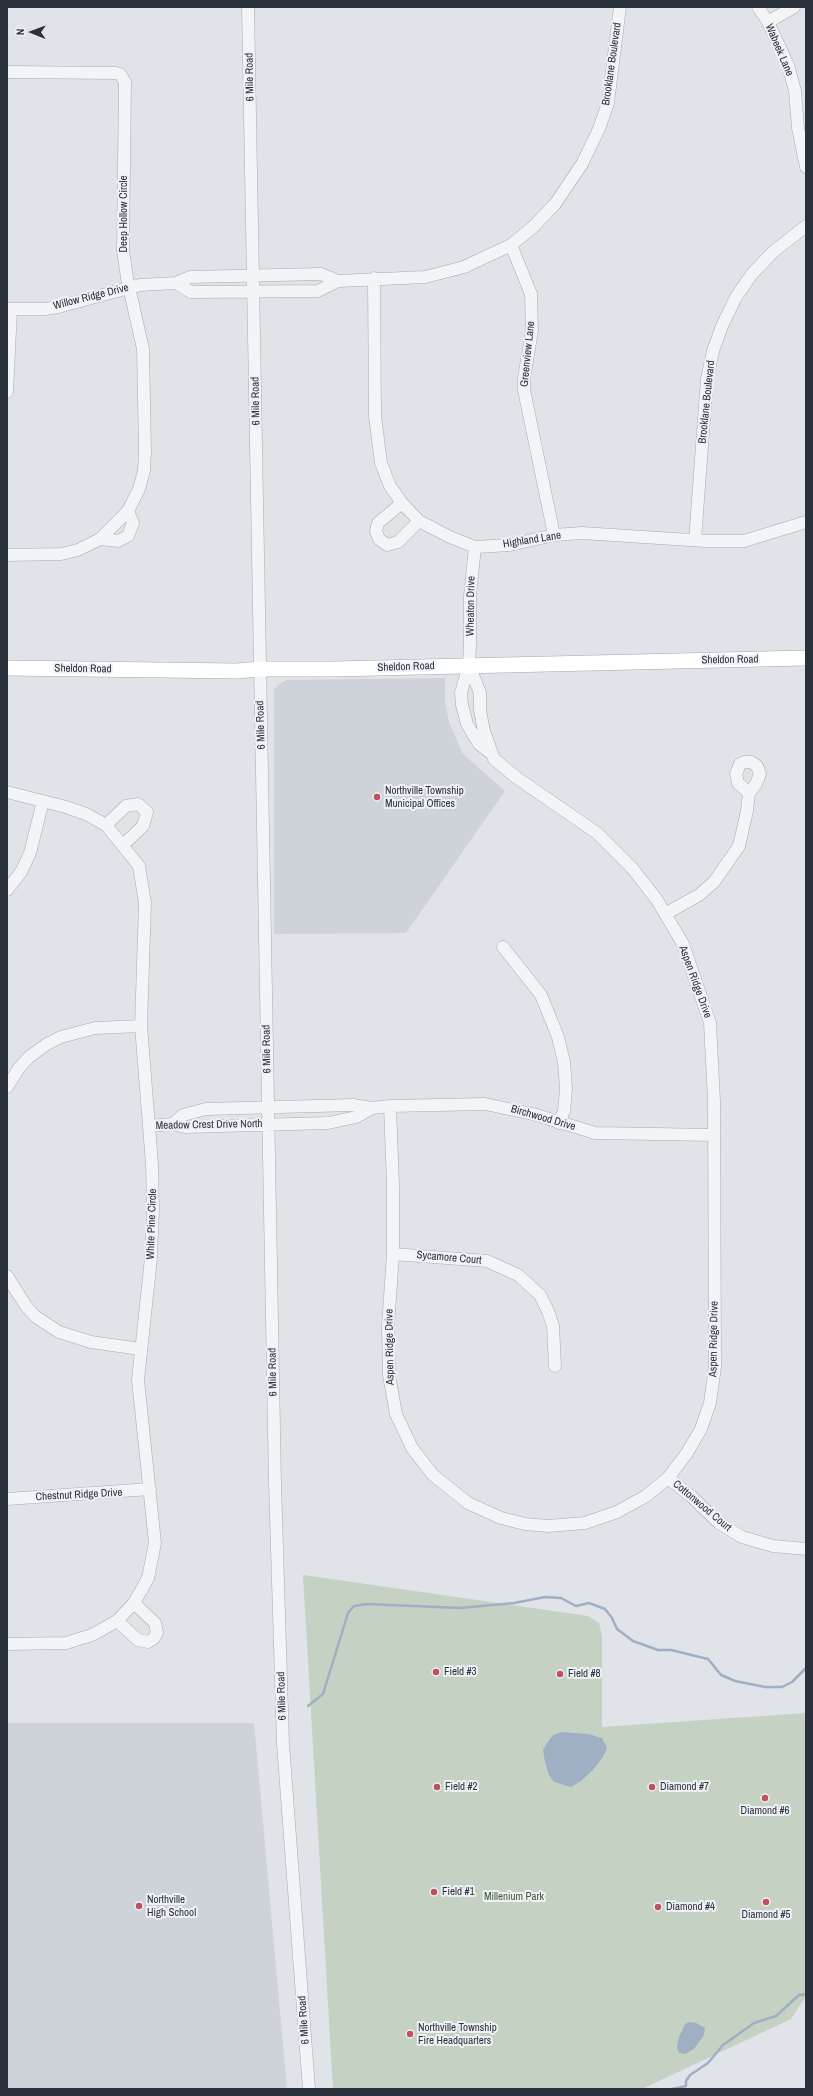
<!DOCTYPE html>
<html>
<head>
<meta charset="utf-8">
<style>
	body { margin:0 }
	#map { position:relative; width:813px; height:2096px; overflow:hidden; background:#e0e3e8; font-family:"Archivo Narrow",sans-serif }
	canvas { display:block }
	.frame { position:absolute; inset:0; border:8px solid #2a313d; pointer-events:none }
	.north { position:absolute; left:12px; top:12px; width:40px; height:40px; -webkit-text-stroke:3px #eff2f5; paint-order:stroke; rotate:271deg; font-size:11px; font-weight:700; line-height:16px; text-align:center; color:#2a313d }
	.north::after { content:''; display:block; margin:auto; width:14px; height:18px; background:#2a313d; clip-path:polygon(50% 0,100% 100%,50% 72%,0 100%) }
</style>
</head>
<body>
<div id="map">
<canvas width="813" height="2096"></canvas>
<div class="frame"></div>
<div class="north">N</div>
</div>
<script>
const g = document.querySelector('canvas').getContext('2d');
g.lineJoin = 'round';
function fillPath(path, color) {
  g.fillStyle = color;
  g.fill(path, 'evenodd');
}
function poly(rows) {
  const path = new Path2D();
  for (const r of rows) {
    path.moveTo(r[0], r[1]);
    for (let i = 2; i < r.length; i += 2) path.lineTo(r[i], r[i + 1]);
  }
  return path;
}
function strokePath(path, color, width, dash) {
  g.strokeStyle = color;
  g.lineWidth = width;
  g.lineCap = dash ? 'butt' : 'round';
  g.setLineDash(dash || []);
  g.stroke(path);
}
function label(font, color, halo, rows, align = 'center') {
  g.font = font + ' "Archivo Narrow",sans-serif';
  g.lineWidth = 4;
  g.setLineDash([]);
  g.textBaseline = 'middle';
  g.strokeStyle = halo;
  g.fillStyle = color;
  for (const [text, x, y, turn = 0] of rows) {
    g.save();
    g.translate(x, y);
    g.rotate((+turn || 0) * Math.PI / 180);
    g.textAlign = isNaN(turn) ? turn : align;
    if (halo) g.strokeText(text, 0, 0);
    g.fillText(text, 0, 0);
    g.restore();
  }
}
fillPath(poly([
	[445,678,445,702,449,722,463,754,505,791,406,933,274,934,274,690,279,684,287,680],
	[7,1723,254,1723,287,2089,7,2089]
]), '#ced2d9');
fillPath(poly([
	[303,1575,588,1616,599,1623,602,1636,602,1727,806,1713,806,1996,791,2019,642,2089,333,2089]
]), '#c5d1c2');
fillPath(poly([
	[562,1732,588,1734,602,1738,607,1748,603,1757,592,1771,581,1781,571,1787,554,1782,549,1775,545,1762,543,1750,549,1740,553,1735],
	[689,2022,696,2023,705,2028,704,2035,694,2049,685,2054,679,2053,677,2047,679,2037,685,2024]
]), '#9fb0c4');
strokePath(poly([
	[308,1706,323,1694,348,1613,354,1606,366,1604,460,1608,514,1603,545,1597,561,1598,576,1606,589,1603,605,1609,612,1618,617,1629,633,1641,658,1650,671,1650,708,1659,721,1675,735,1681,765,1687,782,1687,792,1682,806,1668],
	[672,2089,686,2086,686,2081,690,2075,708,2063,723,2045,754,2023,776,2016,799,1995,806,1994]
]), '#9fb0c4', 2.5);
const minor = poly([
	[248,7,275,1483,283,1744,309,2089],
	[758,7,768,22,788,65,795,91,798,128,806,167],
	[768,22,794,7],
	[7,72,116,73,120,74,125,82,123,250,127,278,143,349,145,451,144,471,139,489,128,511,100,539,78,550,61,554,7,555],
	[511,245,531,294,532,331,524,378,524,390,554,535],
	[374,278,375,416,381,463,390,486,402,503,419,521,450,537,475,547,510,545,554,535,582,533,705,541,744,541,806,522],
	[176,283,191,292,318,291,338,281,425,277,464,267,511,245,533,227,555,204,582,164,599,129,608,103,620,7],
	[7,309,45,309,58,307,140,285,176,283,190,277,321,274,338,281],
	[7,392,11,309],
	[402,503,378,523,376,531,379,539,387,545,398,542,419,521],
	[100,539,118,541,128,536,133,523,128,511],
	[695,540,707,379,713,351,722,326,736,297,752,274,773,252,806,226],
	[475,547,470,596,470,646,469,665,461,693,462,705,467,724,479,744,491,753],
	[7,792,66,807,86,814,106,825,139,866,145,903,141,1026,152,1164,153,1209,151,1258,138,1380,155,1543,148,1578,134,1603,117,1621,92,1635,66,1643,7,1644],
	[106,825,126,806,138,804,147,812,143,826,123,845],
	[7,890,21,872,30,853,43,801],
	[665,914,699,895,714,882,739,846,747,811,749,793,756,784,760,774,757,766,751,762,744,762,740,764,736,774,738,783,749,793],
	[503,947,541,995,558,1037,564,1062,566,1089,564,1111,559,1123],
	[7,1087,19,1068,29,1057,47,1044,61,1037,95,1028,141,1026],
	[390,1106,393,1185,393,1254,388,1326,389,1375,396,1414,412,1448,433,1475,468,1503,501,1518,525,1524,548,1526,585,1523,617,1512,646,1496,668,1478,687,1453,701,1429,710,1403,715,1367,714,1101,710,1023,683,944,657,900,632,868,597,833,517,778,494,759,484,731,480,710,480,693,469,665],
	[173,1124,183,1115,206,1109,353,1105,372,1108,390,1106,485,1104,533,1114,595,1133,714,1135],
	[149,1126,173,1124,185,1127,328,1123,356,1117,372,1108],
	[393,1254,487,1261,518,1275,540,1295,548,1311,553,1326,555,1366],
	[7,1276,26,1306,36,1317,59,1332,91,1342,140,1349],
	[668,1478,692,1497,719,1523,742,1537,773,1546,806,1549],
	[7,1499,150,1489],
	[117,1621,138,1640,148,1642,154,1638,157,1633,155,1623,134,1603]
]);
const major = poly([
	[7,668,237,671,260,669,334,669,806,658]
]);
strokePath(minor, '#a6aab1', 13);
strokePath(major, '#a1a7b2', 16);
strokePath(minor, '#f2f4f6', 12);
strokePath(major, '#fff', 15);
for (const [x, y, r, color] of [
	[377,797,4,"#c0515f"],
	[436,1672,4,"#c0515f"],
	[560,1674,4,"#c0515f"],
	[437,1787,4,"#c0515f"],
	[652,1787,4,"#c0515f"],
	[765,1798,4,"#c0515f"],
	[434,1892,4,"#c0515f"],
	[766,1902,4,"#c0515f"],
	[139,1906,4,"#c0515f"],
	[658,1907,4,"#c0515f"],
	[410,2034,4,"#c0515f"]
]) {
  const dot = new Path2D();
  dot.arc(x, y, r, 0, 2 * Math.PI);
  g.fillStyle = color;
  g.fill(dot);
  strokePath(dot, '#eff2f5', 1.5);
}
label('11px', '#2a313d', '#eff2f5', [
	["Wabeek Lane",779,50,67],
	["Brooklane Boulevard",612,64,-82],
	["6 Mile Road",250,77,-91],
	["Deep Hollow Circle",124,214,-90],
	["Willow Ridge Drive",91,297,-14],
	["Greenview Lane",528,354,-84],
	["6 Mile Road",256,401,-91],
	["Brooklane Boulevard",707,402,-84],
	["Highland Lane",532,540,-9],
	["Wheaton Drive",471,606,-89],
	["Sheldon Road",730,660,-1],
	["Sheldon Road",406,667,-2],
	["Sheldon Road",83,669,1],
	["6 Mile Road",261,725,-92],
	["Aspen Ridge Drive",695,982,70],
	["6 Mile Road",267,1049,-91],
	["Birchwood Drive",543,1118,16],
	["Meadow Crest Drive North",209,1125,-1],
	["White Pine Circle",152,1224,-88],
	["Sycamore Court",449,1258,5],
	["Aspen Ridge Drive",714,1339,-89],
	["Aspen Ridge Drive",390,1347,-91],
	["6 Mile Road",273,1372,-91],
	["Chestnut Ridge Drive",79,1495,-3],
	["Cottonwood Court",702,1506,40],
	["6 Mile Road",282,1696,-92],
	["6 Mile Road",304,2020,-94]
]);
label('11px', '#2a313d', '#eff2f5', [
	["Northville Township",385,791],
	["Municipal Offices",385,804],
	["Field #3",444,1672],
	["Field #8",568,1674],
	["Field #2",445,1787],
	["Diamond #7",660,1787],
	["Diamond #6",765,1811,"center"],
	["Field #1",442,1892],
	["Northville",147,1900],
	["High School",147,1913],
	["Diamond #4",666,1907],
	["Diamond #5",766,1915,"center"],
	["Northville Township",418,2028],
	["Fire Headquarters",418,2041]
], 'left');
label('11px', '#3e5839', '#eff2f5', [
	["Millenium Park",514,1897]
]);
</script>
</body>
</html>
